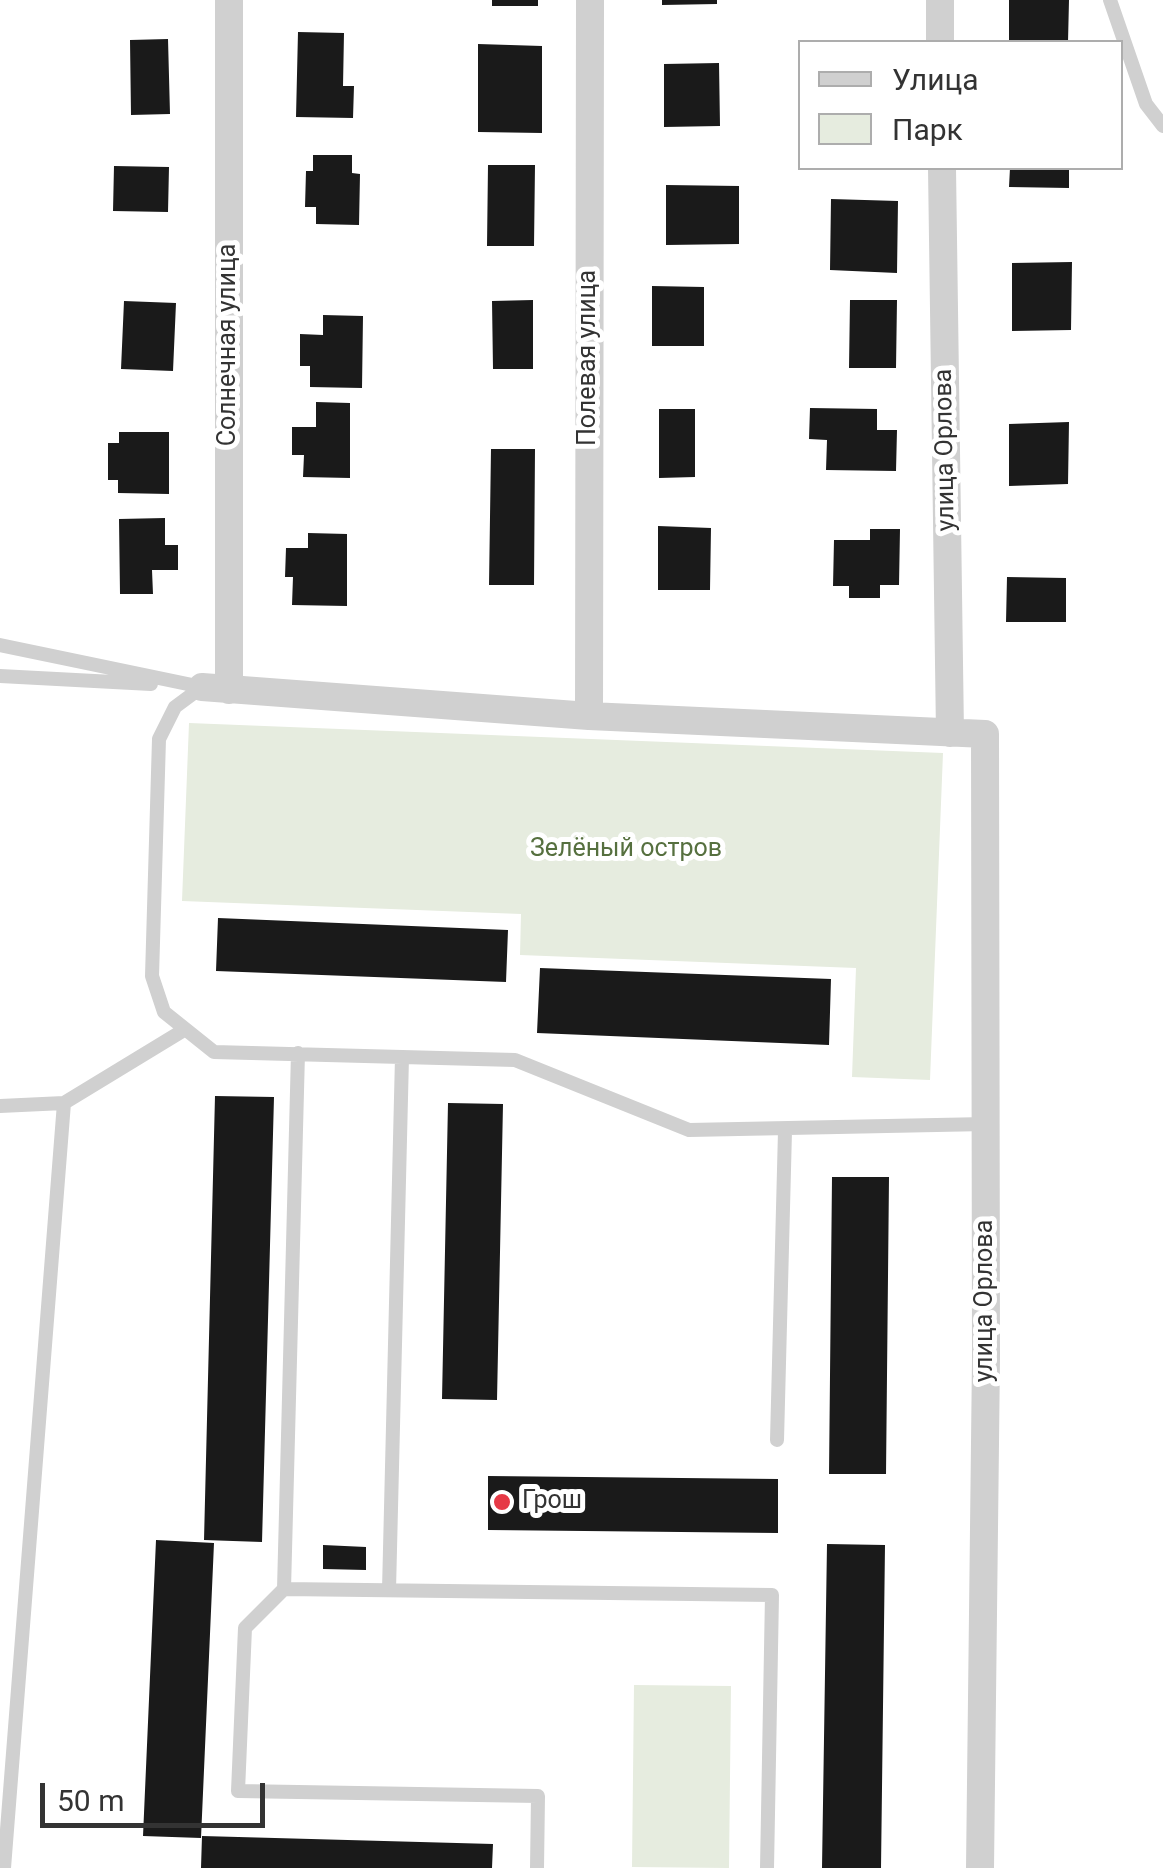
<!DOCTYPE html>
<html>
<head>
<meta charset="utf-8">
<style>
	body { margin:0 }
	#map { position:relative; width:1163px; height:1868px; overflow:hidden; background:#fff; font-family:Roboto,sans-serif }
	canvas { display:block }
	.legend { position:absolute; left:798px; top:40px; width:325px; height:130px; box-sizing:border-box; background:#fff; border:2px solid #adadad; margin:0; padding:12px 18px; list-style:none; font-size:30px; color:#333 }
	.legend li { display:flex; align-items:center; gap:20px; height:50px }
	.legend b { width:50px; border:2px solid #adadad }
	.scale { position:absolute; left:40px; top:1783px; width:225px; height:45px; box-sizing:border-box; border:5px solid #333; border-top:0; padding-left:12px; font-size:30px; line-height:35px; white-space:nowrap; color:#333; -webkit-text-stroke:8px #fff; paint-order:stroke }
</style>
</head>
<body>
<div id="map">
<canvas width="1163" height="1868"></canvas>
<ul class="legend">
<li><b style="height:12px;background:#d0d0d0"></b>Улица</li>
<li><b style="height:28px;background:#e6ecdf"></b>Парк</li>
</ul>
<div class="scale">50 m</div>
</div>
<script>
const g = document.querySelector('canvas').getContext('2d');
g.lineJoin = 'round';
function fillPath(path, color) {
  g.fillStyle = color;
  g.fill(path, 'evenodd');
}
function poly(rows) {
  const path = new Path2D();
  for (const r of rows) {
    path.moveTo(r[0], r[1]);
    for (let i = 2; i < r.length; i += 2) path.lineTo(r[i], r[i + 1]);
  }
  return path;
}
function strokePath(path, color, width, dash) {
  g.strokeStyle = color;
  g.lineWidth = width;
  g.lineCap = dash ? 'butt' : 'round';
  g.setLineDash(dash || []);
  g.stroke(path);
}
function label(font, color, halo, rows, align = 'center') {
  g.font = font + ' Roboto,sans-serif';
  g.lineWidth = 10;
  g.setLineDash([]);
  g.textBaseline = 'middle';
  g.strokeStyle = halo;
  g.fillStyle = color;
  for (const [text, x, y, turn = 0] of rows) {
    g.save();
    g.translate(x, y);
    g.rotate((+turn || 0) * Math.PI / 180);
    g.textAlign = isNaN(turn) ? turn : align;
    if (halo) g.strokeText(text, 0, 0);
    g.fillText(text, 0, 0);
    g.restore();
  }
}
fillPath(poly([
	[189,723,943,753,930,1080,852,1077,856,968,520,955,521,914,182,901],
	[634,1685,731,1686,729,1868,632,1867]
]), '#e6ecdf');
fillPath(poly([
	[492,0,538,0,538,6,492,6],
	[662,0,717,0,717,4,662,5],
	[1009,0,1069,0,1068,42,1009,42],
	[298,32,344,33,343,86,354,86,353,118,296,117],
	[168,39,170,114,131,115,130,40],
	[478,44,542,46,542,133,478,132],
	[719,63,720,126,664,127,664,64],
	[313,155,352,155,352,173,360,174,359,225,316,224,316,207,305,207,306,171,313,171],
	[488,165,535,165,534,246,487,246],
	[114,166,169,167,168,212,113,211],
	[1010,168,1069,168,1069,188,1009,187],
	[666,185,739,186,739,244,666,245],
	[831,199,898,201,897,273,830,270],
	[1072,262,1071,330,1012,331,1012,263],
	[652,286,704,287,704,346,652,346],
	[533,300,533,369,493,369,492,301],
	[850,300,897,300,896,368,849,368],
	[124,301,176,303,173,371,121,369],
	[323,315,363,316,362,388,310,387,310,366,300,366,300,334,323,335],
	[316,402,350,403,350,478,303,477,304,455,292,455,292,427,316,427],
	[810,408,877,409,877,430,897,430,896,471,826,470,827,440,809,439],
	[659,409,695,409,695,477,659,478],
	[1069,422,1068,484,1009,486,1009,424],
	[119,432,169,432,169,494,118,493,118,480,108,480,108,443,119,443],
	[491,449,535,449,534,585,489,585],
	[165,518,165,545,178,545,178,570,152,570,153,594,120,594,119,519],
	[658,526,711,528,710,590,658,590],
	[870,529,900,529,899,585,880,585,880,598,849,598,849,586,833,586,834,540,870,540],
	[308,533,347,534,347,606,292,605,293,577,285,577,286,548,308,548],
	[1007,577,1066,578,1066,622,1006,622],
	[218,918,508,930,506,982,216,971],
	[540,968,831,979,829,1045,537,1033],
	[215,1096,274,1097,262,1542,204,1540],
	[448,1103,503,1104,497,1400,442,1399],
	[832,1177,889,1177,886,1474,829,1474],
	[488,1476,778,1479,778,1533,488,1530],
	[156,1540,214,1543,201,1838,143,1836],
	[827,1544,885,1545,881,1868,822,1868],
	[323,1545,366,1547,366,1570,323,1569],
	[202,1836,493,1844,492,1868,201,1868]
]), '#1a1a1a');
strokePath(poly([
	[1110,0,1146,104,1163,126],
	[0,645,202,687],
	[0,676,151,684],
	[202,687,175,707,159,739,152,976,164,1012,214,1052,515,1060,689,1130,986,1124],
	[298,1053,284,1589,245,1628,238,1791,538,1796,537,1868],
	[0,1106,64,1103,184,1030],
	[777,1440,785,1131],
	[284,1589,772,1595,767,1868],
	[389,1590,402,1057],
	[4,1868,64,1103]
]), '#d0d0d0', 14);
strokePath(poly([
	[940,0,940,42],
	[942,168,950,733],
	[202,687,589,716,985,734,986,1358,980,1868],
	[229,690,229,0],
	[589,716,590,0]
]), '#d0d0d0', 28);
for (const [x, y, r, color] of [
	[502,1502,10,"#e63946"]
]) {
  const dot = new Path2D();
  dot.arc(x, y, r, 0, 2 * Math.PI);
  g.fillStyle = color;
  g.fill(dot);
  strokePath(dot, '#fff', 4);
}
label('25px', '#333', '#fff', [
	["Солнечная улица",229,345,-90],
	["Полевая улица",589,358,-90],
	["улица Орлова",946,450,-91],
	["улица Орлова",986,1301,-90]
]);
label('25px', '#56703f', '#fff', [
	["Зелёный остров",626,850]
]);
label('25px', '#333', '#fff', [
	["Грош",522,1502]
], 'left');
</script>
</body>
</html>
